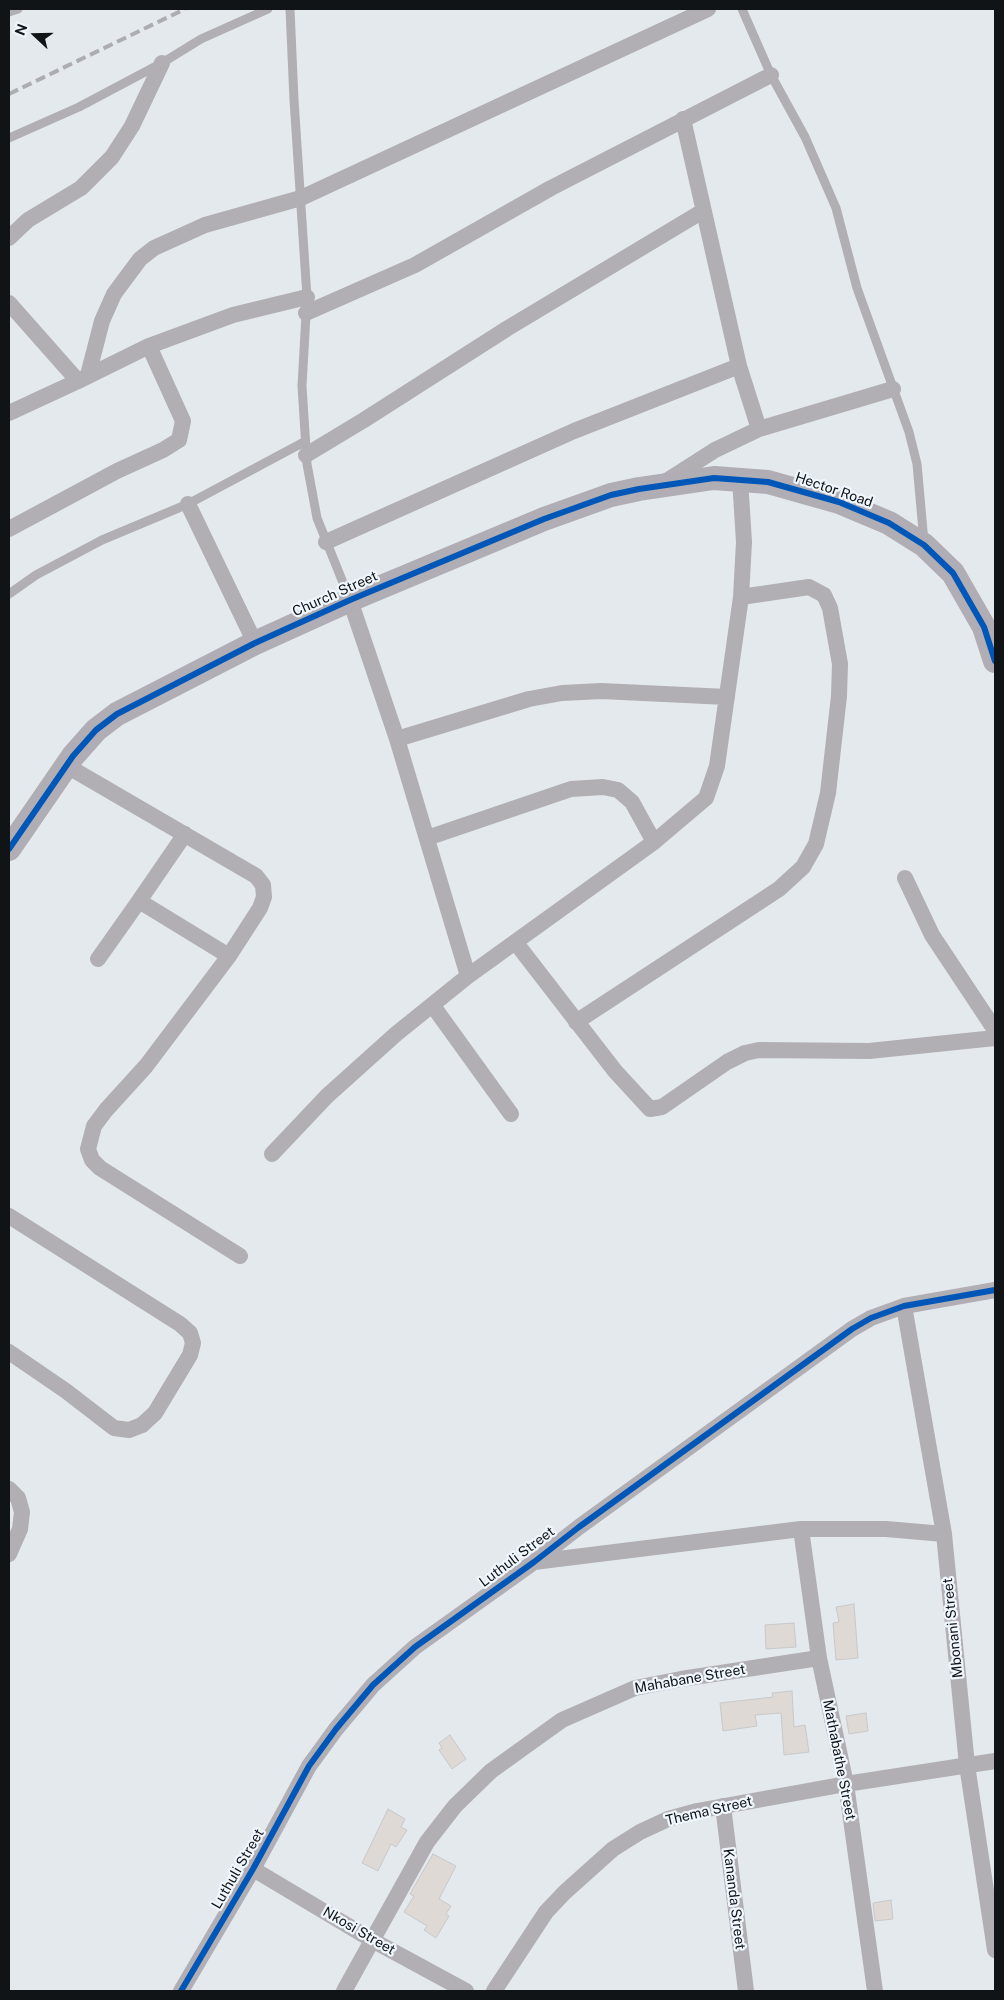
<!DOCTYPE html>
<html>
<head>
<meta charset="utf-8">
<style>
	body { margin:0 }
	#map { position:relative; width:1004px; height:2000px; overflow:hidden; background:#e4e9ee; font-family:"Public Sans",sans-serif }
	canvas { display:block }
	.frame { position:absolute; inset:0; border:10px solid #101416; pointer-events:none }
	.north { position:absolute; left:10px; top:10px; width:50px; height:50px; -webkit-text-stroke:4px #eff6fd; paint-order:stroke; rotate:291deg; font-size:14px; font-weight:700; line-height:20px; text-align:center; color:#101416 }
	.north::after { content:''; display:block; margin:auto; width:18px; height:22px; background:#101416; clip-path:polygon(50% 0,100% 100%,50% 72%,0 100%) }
</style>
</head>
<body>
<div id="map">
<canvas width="1004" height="2000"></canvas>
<div class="frame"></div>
<div class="north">N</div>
</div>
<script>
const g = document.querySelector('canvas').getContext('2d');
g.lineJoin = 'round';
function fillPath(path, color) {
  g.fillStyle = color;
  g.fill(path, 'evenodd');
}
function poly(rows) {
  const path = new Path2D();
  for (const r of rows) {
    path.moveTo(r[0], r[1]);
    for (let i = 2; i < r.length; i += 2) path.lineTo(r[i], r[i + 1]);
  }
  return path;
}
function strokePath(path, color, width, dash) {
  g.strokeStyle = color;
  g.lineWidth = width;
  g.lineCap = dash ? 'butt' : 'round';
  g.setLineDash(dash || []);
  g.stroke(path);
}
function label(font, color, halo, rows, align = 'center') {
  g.font = font + ' "Public Sans",sans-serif';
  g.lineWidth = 4.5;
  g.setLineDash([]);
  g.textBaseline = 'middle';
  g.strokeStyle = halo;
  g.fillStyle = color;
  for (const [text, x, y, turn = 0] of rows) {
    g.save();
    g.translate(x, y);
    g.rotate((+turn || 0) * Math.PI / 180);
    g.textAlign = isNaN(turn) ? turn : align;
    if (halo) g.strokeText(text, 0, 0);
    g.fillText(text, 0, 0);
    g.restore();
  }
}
const building = poly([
	[854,1604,858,1658,836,1660,833,1623,839,1622,836,1607,854,1604],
	[794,1623,796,1647,766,1649,765,1625,794,1623],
	[792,1691,794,1727,805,1725,809,1752,784,1755,781,1713,755,1715,757,1726,723,1731,720,1703,773,1697,772,1693,792,1691],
	[866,1713,868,1731,849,1734,846,1716,866,1713],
	[450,1735,466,1759,452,1769,439,1750,442,1748,439,1743,450,1735],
	[388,1809,405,1819,401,1827,407,1830,396,1847,391,1844,378,1871,362,1863,388,1809],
	[433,1854,456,1866,439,1899,451,1906,446,1914,449,1916,436,1938,424,1930,427,1926,404,1912,414,1896,410,1894,433,1854],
	[891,1900,893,1919,875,1921,873,1903,891,1900]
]);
fillPath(building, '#ded9d4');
strokePath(building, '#c7c8c9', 1);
strokePath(poly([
	[290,9,294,100,307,297,302,386,307,464,317,518,350,600],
	[742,9,771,75,805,137,836,208,857,288,909,432,917,464,924,542],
	[9,12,18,9],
	[9,138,79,107,162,63,201,39,268,9],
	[9,594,36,575,102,540,188,504,304,442]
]), '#b1aeb4', 9);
strokePath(poly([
	[683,119,739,366,759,429],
	[9,238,28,220,81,188,112,157,132,126,162,63],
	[9,303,78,381,149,346,233,315,307,297],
	[306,313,415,265,551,188,771,75],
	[88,375,102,321,114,294,140,259,154,248,205,225,301,198,708,9],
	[9,413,78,381],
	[306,455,364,420,508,328,703,211],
	[665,482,715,450,759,429,893,389],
	[188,504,255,643],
	[9,529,117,471,163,450,179,440,183,421,149,346],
	[326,542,574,431,739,366],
	[350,600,397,739,468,976],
	[397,739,529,699,562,693,601,691,727,697],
	[67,766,256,876,263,885,264,897,260,908,229,956,146,1066,106,1110,94,1126,88,1149,92,1160,100,1168,240,1256],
	[185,834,139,901,229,956],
	[427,838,571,789,603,787,618,790,632,802,654,842],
	[905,878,932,935,995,1030],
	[516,943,615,1071,650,1109,662,1107,727,1062,745,1053,759,1050,869,1051,995,1038],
	[98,959,139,901],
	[433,1006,511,1114],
	[576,1022,779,889,803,867,816,844,828,793,839,696,840,664,830,608,824,595,809,587,741,597],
	[272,1154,327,1096,396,1034,468,976,654,842,706,798,717,766,741,597,744,542,740,479],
	[9,1216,180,1324,190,1333,193,1343,190,1355,155,1413,142,1425,129,1430,114,1428,66,1391,9,1352],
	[904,1306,944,1534,967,1765,995,1950],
	[9,1489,18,1498,22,1512,20,1529,9,1554],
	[801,1529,819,1658,846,1784,875,1991],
	[534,1562,801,1529,886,1529,944,1534],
	[723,1806,746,1991],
	[253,1869,372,1940,466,1991],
	[181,1991,253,1869,309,1766,336,1729,373,1685,415,1647,534,1562,579,1527,852,1329,871,1318,904,1306,995,1290],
	[344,1991,427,1842,455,1806,491,1771,562,1720,635,1688,681,1679,819,1658],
	[494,1991,546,1912,565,1892,613,1849,640,1832,668,1819,697,1811,846,1784,995,1761]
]), '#b1aeb4', 16);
strokePath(poly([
	[9,849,73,756,96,730,117,714,255,643,350,600,544,519,611,495,639,489,714,478,768,482,839,502,889,523,924,545,953,573,984,627,995,661]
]), '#b0aeb4', 24);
strokePath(poly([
	[9,94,185,9]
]), '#acadb1', 4, [10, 5]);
strokePath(poly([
	[9,849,73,756,96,730,117,714,255,643,350,600,544,519,611,495,639,489,714,478,768,482,839,502,889,523,924,545,953,573,984,627,995,661],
	[181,1991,253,1869,309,1766,336,1729,373,1685,415,1647,534,1562,579,1527,852,1329,871,1318,904,1306,995,1290]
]), '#0057b8', 6);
label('14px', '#101416', '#eff6fd', [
	["Hector Road",834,490,19],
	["Church Street",335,594,-24],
	["Luthuli Street",517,1557,-37],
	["Mbonani Street",953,1628,-96],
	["Mahabane Street",690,1679,-10],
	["Mathabathe Street",839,1760,79],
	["Thema Street",709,1811,-13],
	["Luthuli Street",238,1869,-60],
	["Kananda Street",734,1899,83],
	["Nkosi Street",359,1931,30]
]);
</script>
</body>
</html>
